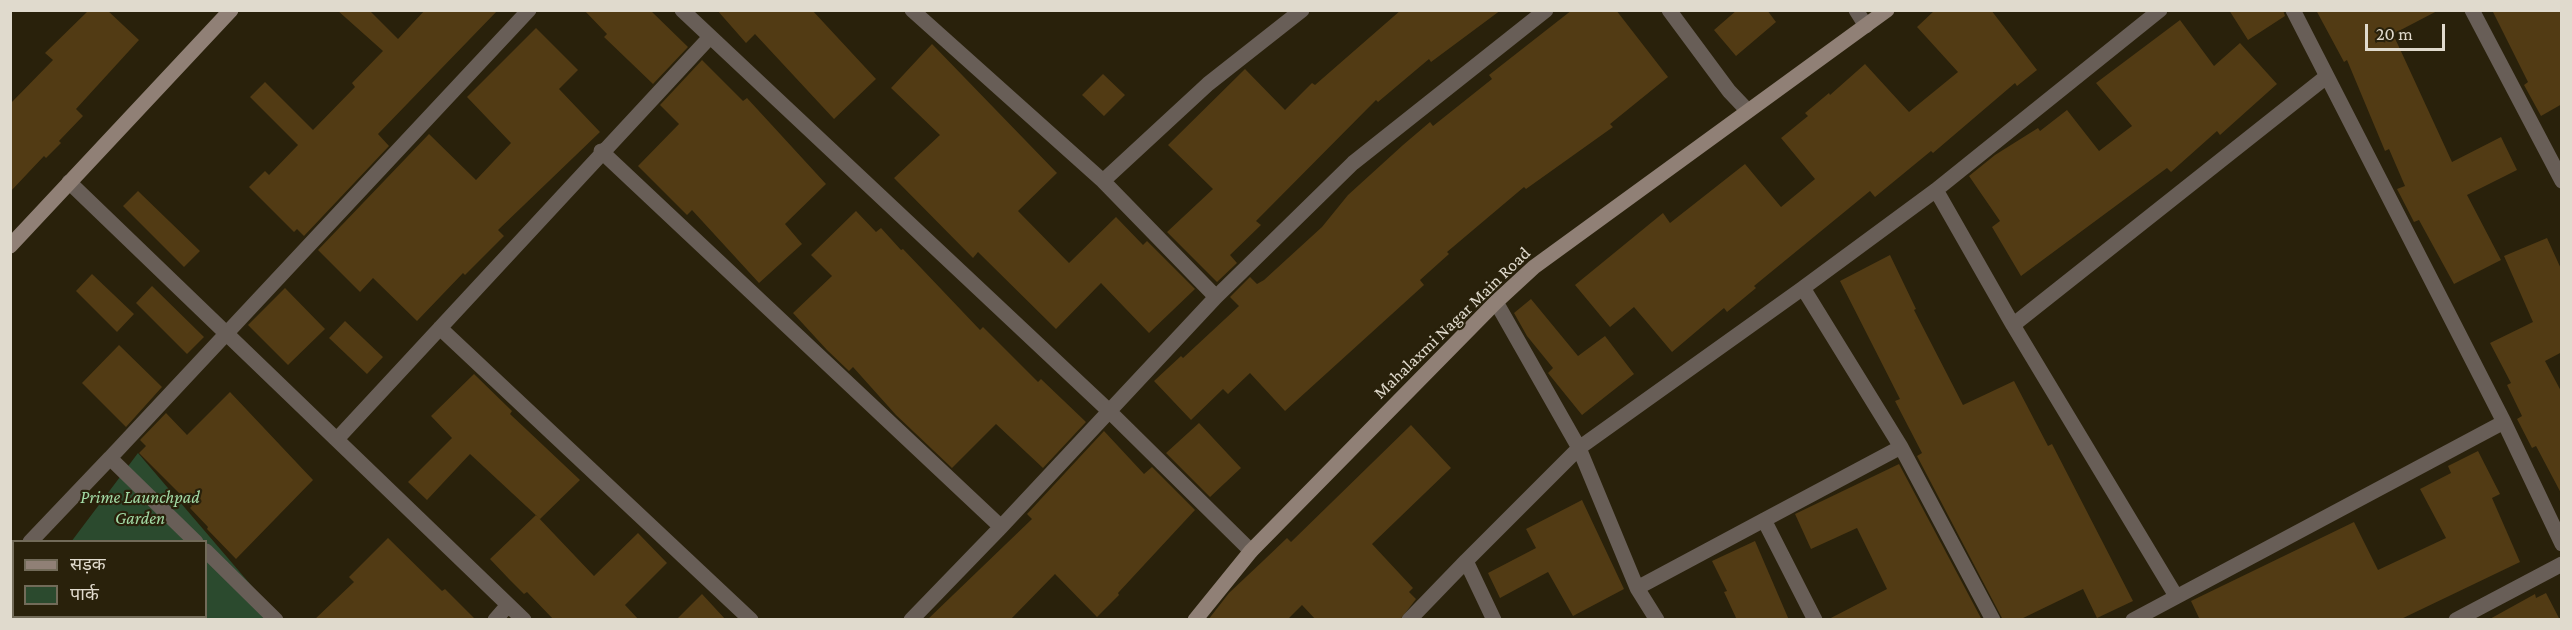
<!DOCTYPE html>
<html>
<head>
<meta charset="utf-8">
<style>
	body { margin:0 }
	#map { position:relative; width:2572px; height:630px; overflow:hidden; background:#29210b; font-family:"Crimson Pro","Noto Sans Devanagari",serif }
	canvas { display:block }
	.frame { position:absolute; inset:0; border:12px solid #e0dacd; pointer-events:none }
	.legend { position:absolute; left:12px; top:540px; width:195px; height:78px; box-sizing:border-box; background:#29210b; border:2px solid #726b59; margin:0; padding:8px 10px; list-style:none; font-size:18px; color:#e0dacd }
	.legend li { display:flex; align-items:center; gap:12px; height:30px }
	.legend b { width:30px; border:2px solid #726b59 }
	.scale { position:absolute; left:2365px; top:24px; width:80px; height:27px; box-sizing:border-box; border:3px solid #e0dacd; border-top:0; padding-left:8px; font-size:18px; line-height:21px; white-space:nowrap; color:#e0dacd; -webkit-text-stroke:4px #29210b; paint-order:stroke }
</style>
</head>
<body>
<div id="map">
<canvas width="2572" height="630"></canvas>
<div class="frame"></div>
<ul class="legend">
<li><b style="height:8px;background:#908076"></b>सड़क</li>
<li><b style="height:16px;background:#2b4a2e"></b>पार्क</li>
</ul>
<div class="scale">20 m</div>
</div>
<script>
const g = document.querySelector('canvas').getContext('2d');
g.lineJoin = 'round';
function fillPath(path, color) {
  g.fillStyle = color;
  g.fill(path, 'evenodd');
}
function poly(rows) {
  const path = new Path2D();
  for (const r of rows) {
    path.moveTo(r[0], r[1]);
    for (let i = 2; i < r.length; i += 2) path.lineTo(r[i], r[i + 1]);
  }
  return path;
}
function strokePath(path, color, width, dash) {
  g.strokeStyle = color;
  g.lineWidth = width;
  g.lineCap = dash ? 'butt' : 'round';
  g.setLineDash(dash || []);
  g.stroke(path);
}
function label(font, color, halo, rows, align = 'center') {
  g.font = font + ' "Crimson Pro",serif';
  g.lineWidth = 4.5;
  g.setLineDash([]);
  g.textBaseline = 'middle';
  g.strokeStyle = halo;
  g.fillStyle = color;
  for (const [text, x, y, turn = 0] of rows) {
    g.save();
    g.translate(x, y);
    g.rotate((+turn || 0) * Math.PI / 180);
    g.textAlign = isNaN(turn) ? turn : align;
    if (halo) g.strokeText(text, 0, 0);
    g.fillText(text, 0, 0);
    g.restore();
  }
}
fillPath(poly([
	[138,453,280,619,279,620,113,619,110,617,206,616,206,542,71,542]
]), '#2b4a2e');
fillPath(poly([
	[89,10,107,10,139,40,76,109,83,116,59,141,61,143,46,158,44,156,10,192,10,104,53,60,45,53],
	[337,10,369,10,398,39,425,10,498,10,378,134,389,146,304,236,297,229,294,232,249,187,265,171,269,175,298,145,250,97,265,82,313,130,355,87,352,83,383,51],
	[584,10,650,10,688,47,653,84,604,37,607,34],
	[717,10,812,10,876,79,834,119,755,34,746,43],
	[1401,10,1501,10,1431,62,1429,59,1378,102,1376,100,1256,221,1261,225,1230,255,1237,263,1217,282,1167,232,1213,189,1168,145,1245,69,1285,110,1312,83,1315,85],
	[1572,10,1616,10,1668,77,1610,124,1613,127,1526,189,1524,187,1447,252,1449,254,1420,280,1424,285,1285,411,1250,373,1228,394,1223,389,1191,420,1154,381,1181,356,1183,358,1239,306,1230,297,1250,277,1257,284,1264,280,1322,227,1348,195,1403,145,1430,122,1433,126,1492,79,1489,75],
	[1737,10,1767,10,1776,22,1736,56,1714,30],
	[1935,10,1991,10,2037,70,2017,86,2015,83,1933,153,1931,151,1875,197,1870,191,1754,286,1756,288,1727,312,1724,308,1672,352,1634,307,1610,327,1575,285,1663,213,1670,223,1745,164,1781,207,1815,179,1781,138,1808,116,1805,113,1829,93,1830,95,1865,64,1909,112,1958,72,1917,27],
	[2229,10,2283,10,2285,16,2248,40],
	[2316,10,2439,10,2393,34,2452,162,2501,137,2517,170,2467,195,2501,260,2454,284,2419,220,2414,222,2397,189,2405,186,2389,149,2385,151,2347,60,2344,62],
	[2492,10,2562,10,2562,104,2541,116,2524,85,2528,82],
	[2180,20,2214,66,2240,43,2277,84,2220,135,2217,131,2171,172,2167,168,2021,276,1992,227,2000,221,1969,176,1995,155,2038,128,2040,131,2067,110,2099,151,2132,126,2096,83],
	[536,28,578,70,559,89,600,132,498,230,504,236,465,275,463,273,417,321,373,278,360,292,318,250,429,134,476,180,511,143,467,97],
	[932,44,1057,173,1018,211,1069,263,1116,217,1143,245,1147,241,1195,289,1149,333,1101,283,1056,329,978,252,973,258,894,178,940,135,891,88],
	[702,60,743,101,747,98,826,184,785,224,802,244,759,283,692,210,687,215,638,166,679,124,660,105],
	[1103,74,1125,95,1104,116,1082,95],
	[138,191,200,251,184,267,123,206],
	[856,211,876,232,881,228,901,250,903,249,980,330,983,327,1038,382,1041,379,1086,422,1043,468,996,424,952,468,896,415,853,367,849,371,827,350,793,313,832,276,811,255],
	[2547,238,2562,271,2562,352,2545,361,2562,393,2562,495,2536,446,2532,448,2517,419,2522,416,2507,385,2511,383,2490,343,2533,322,2504,256],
	[1890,255,1916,309,1914,310,1963,405,2014,381,2048,446,2052,444,2133,601,2097,618,2083,589,2019,620,2003,620,1917,456,1922,453,1895,401,1900,399,1840,281],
	[92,274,134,314,117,332,76,291],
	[152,286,204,337,187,354,136,303],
	[285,288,325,329,288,365,248,325],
	[1531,299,1578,356,1605,336,1634,374,1582,415,1548,373,1553,368,1527,336,1514,313],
	[345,321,383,357,367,374,329,338],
	[119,345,162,387,126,427,82,383],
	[474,374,512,411,510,414,580,480,540,519,470,454,427,500,408,482,452,438,431,416],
	[230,392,313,480,236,559,207,529,208,527,190,508,192,506,139,453,146,446,140,440,166,413,187,435],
	[1199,423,1241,468,1210,497,1166,453],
	[1411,425,1451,468,1372,544,1413,588,1409,592,1416,599,1400,620,1316,620,1302,605,1287,620,1208,620,1229,593,1264,560,1287,538,1291,542],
	[1104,431,1144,474,1152,467,1195,510,1118,593,1119,595,1097,617,1055,574,1010,620,927,620,1032,519,1027,514],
	[2478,451,2500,494,2492,498,2520,562,2399,620,2200,620,2191,601,2354,522,2378,570,2446,538,2420,489,2451,473,2448,466],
	[1899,464,1982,620,1827,620,1887,589,1857,528,1811,549,1795,514],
	[1582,500,1624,589,1573,616,1548,572,1500,598,1488,573,1536,548,1526,529],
	[536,515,594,576,638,533,667,563,625,605,639,620,554,620,527,592,524,594,509,579,490,559],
	[388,538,442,591,445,589,476,620,314,620,354,582,349,577],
	[1755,541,1789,620,1737,620,1724,592,1727,591,1712,561],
	[2546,593,2560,620,2488,620,2535,594,2536,598],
	[702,594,726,620,676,620]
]), '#523b14');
strokePath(poly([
	[682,10,1108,410,1251,551],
	[912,10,1103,181,1208,84,1302,10],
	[1669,10,1729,91,1747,110],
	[1856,10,1866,26],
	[2293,10,2504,422,2562,544],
	[2472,10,2562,181],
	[601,151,1001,527],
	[1103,181,1216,297],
	[69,182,524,620],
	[1936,190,2013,325],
	[1803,288,1936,190,2160,10],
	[440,328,751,620],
	[338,438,710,37],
	[1764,520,1901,447],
	[30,542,110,458],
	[196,542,110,458,529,10],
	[206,551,276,620],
	[1466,561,1579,448,1496,302],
	[10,562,14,559],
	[1637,588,1657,620],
	[2176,596,2013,325,2326,77],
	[495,620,508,605],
	[911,620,1001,527,1216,297,1353,163,1546,10],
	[1409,620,1466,561,1494,620],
	[1815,620,1764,520,1637,588,1579,448,1803,288,1901,447,1993,620],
	[2133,620,2504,422],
	[2456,620,2562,564]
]), '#685e57', 15);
strokePath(poly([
	[10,246,231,10],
	[1195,620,1251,551,1496,302,1534,267,1887,10]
]), '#908076', 15);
label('18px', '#e0dacd', '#29210b', [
	["Mahalaxmi Nagar Main Road",1452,323,-44]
]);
label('italic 18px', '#a3dba6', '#29210b', [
	["Prime Launchpad",140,497],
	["Garden",140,518]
]);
</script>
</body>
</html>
